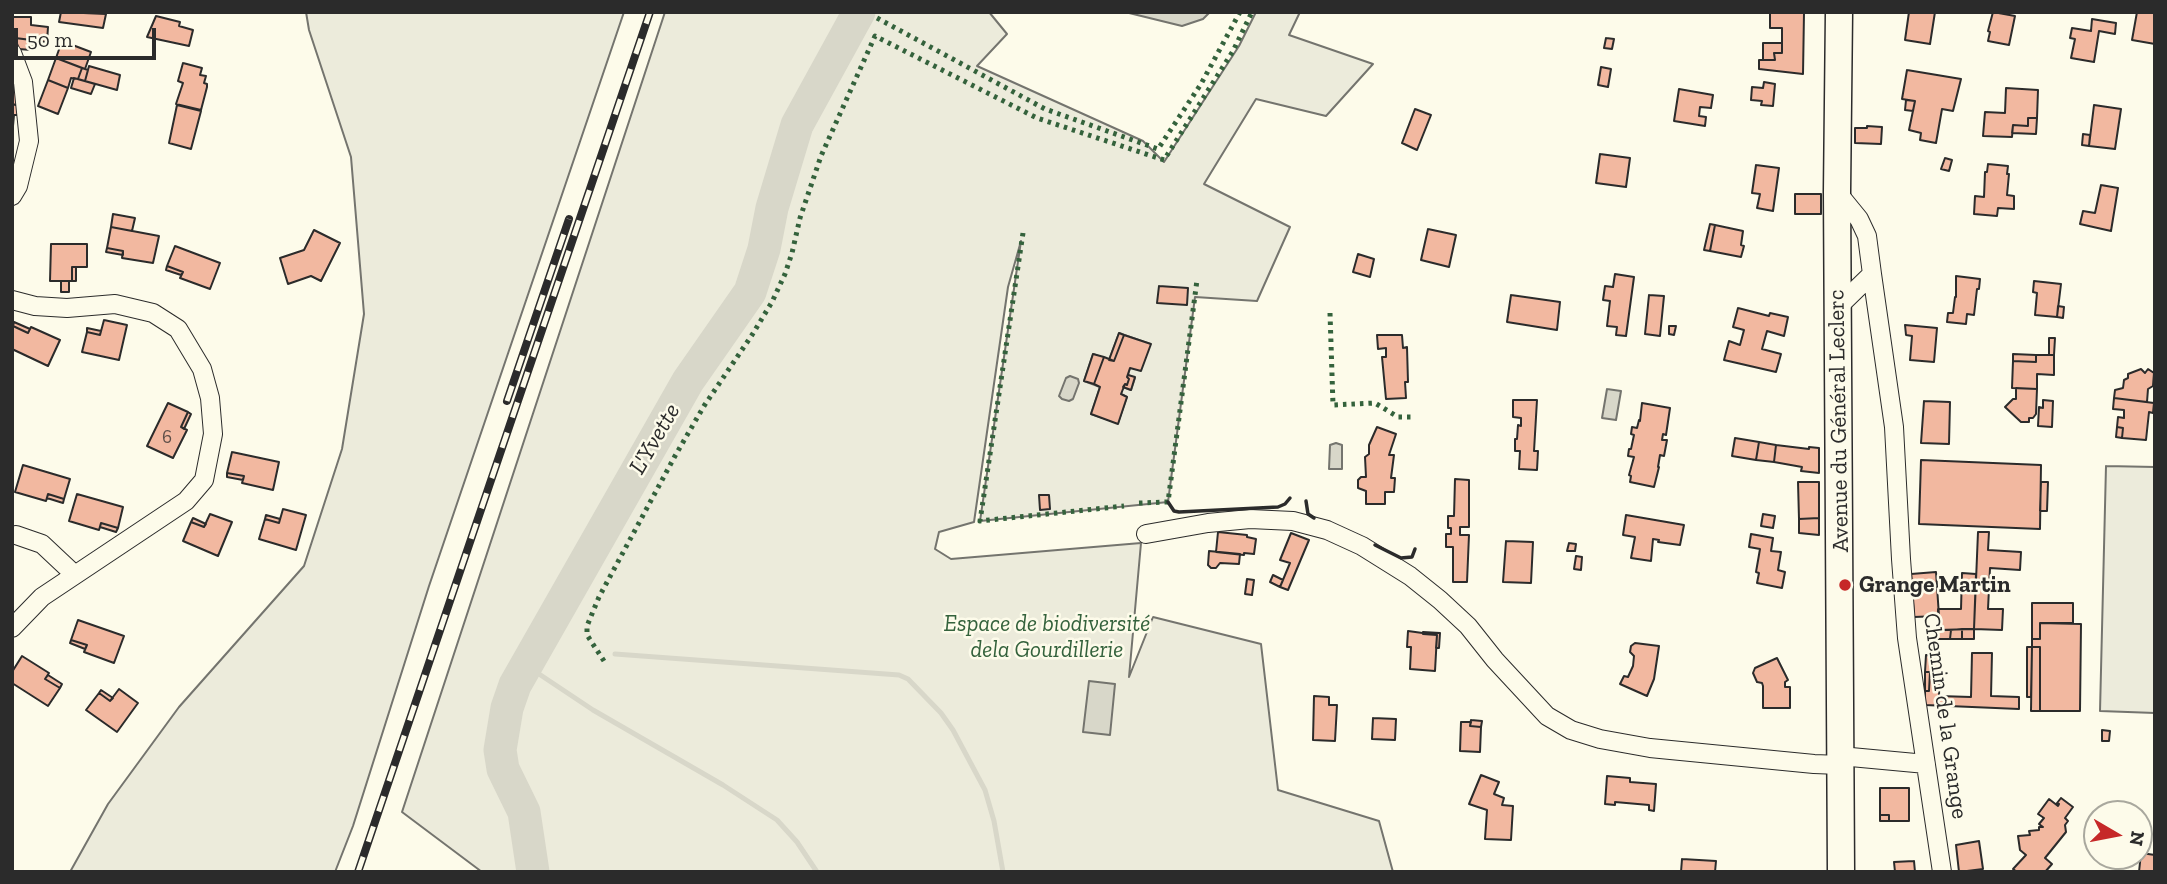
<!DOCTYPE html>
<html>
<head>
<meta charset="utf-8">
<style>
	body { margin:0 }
	#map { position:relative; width:2167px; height:884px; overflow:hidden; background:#fdfbea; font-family:"Zilla Slab",serif }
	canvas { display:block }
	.frame { position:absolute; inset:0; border:14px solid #2b2b2b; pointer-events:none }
	.north { position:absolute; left:2083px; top:800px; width:70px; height:70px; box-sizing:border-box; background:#fdfbea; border:2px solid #a9a89e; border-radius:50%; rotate:100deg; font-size:19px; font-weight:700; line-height:28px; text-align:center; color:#2b2b2b }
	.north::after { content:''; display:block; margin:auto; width:24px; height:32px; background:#c62828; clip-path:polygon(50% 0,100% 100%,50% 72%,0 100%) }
	.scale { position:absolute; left:14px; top:28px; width:142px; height:32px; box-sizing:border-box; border:4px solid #2b2b2b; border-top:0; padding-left:9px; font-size:21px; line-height:24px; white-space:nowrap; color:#2b2b2b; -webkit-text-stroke:5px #fdfbea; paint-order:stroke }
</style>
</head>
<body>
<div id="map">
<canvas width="2167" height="884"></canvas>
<div class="frame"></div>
<div class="north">N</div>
<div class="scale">50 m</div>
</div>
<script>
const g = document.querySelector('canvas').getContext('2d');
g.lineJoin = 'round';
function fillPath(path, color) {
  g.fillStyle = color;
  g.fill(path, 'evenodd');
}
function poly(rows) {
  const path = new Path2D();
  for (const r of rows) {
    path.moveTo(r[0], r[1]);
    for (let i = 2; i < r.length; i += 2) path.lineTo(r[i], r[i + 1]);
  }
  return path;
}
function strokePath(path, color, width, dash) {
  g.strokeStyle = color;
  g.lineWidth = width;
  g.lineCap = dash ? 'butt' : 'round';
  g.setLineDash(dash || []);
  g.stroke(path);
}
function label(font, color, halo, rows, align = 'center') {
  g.font = font + ' "Zilla Slab",serif';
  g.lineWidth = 5;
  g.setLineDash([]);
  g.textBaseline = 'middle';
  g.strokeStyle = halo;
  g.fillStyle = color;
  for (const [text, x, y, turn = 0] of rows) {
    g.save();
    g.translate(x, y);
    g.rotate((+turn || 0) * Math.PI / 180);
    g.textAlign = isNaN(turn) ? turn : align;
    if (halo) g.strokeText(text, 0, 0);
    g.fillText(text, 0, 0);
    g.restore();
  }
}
const green = poly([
	[306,12,624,12,429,586,353,826,335,872,70,872,108,804,179,707,304,566,342,449,364,314,351,157,309,30,306,12],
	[665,12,989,12,1007,34,977,66,1143,141,1164,162,1239,46,1256,12,1300,12,1289,35,1373,64,1326,116,1256,99,1204,184,1290,227,1257,301,1195,297,1168,502,980,521,1021,241,1008,287,974,522,939,532,935,549,951,559,1141,543,1129,677,1153,617,1261,644,1278,790,1379,821,1393,872,482,872,402,812,665,12],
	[1119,333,1150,344,1130,368,1128,375,1135,378,1131,390,1123,387,1121,394,1127,397,1118,423,1091,414,1100,387,1084,381,1093,354,1109,360,1119,333],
	[2106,466,2155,467,2155,713,2100,711,2106,466]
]);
fillPath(green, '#ecebdb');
strokePath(green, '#74746e', 2);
const water = poly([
	[1125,12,1210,12,1203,19,1182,26,1125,12],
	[1070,376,1078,379,1079,383,1073,399,1069,401,1062,399,1059,396,1066,378,1070,376],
	[1607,389,1621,391,1616,420,1602,418,1607,389],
	[1336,443,1342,445,1342,469,1329,469,1330,445,1336,443],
	[1089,681,1115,684,1110,735,1083,732,1089,681]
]);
fillPath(water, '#d8d7c9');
strokePath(water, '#74746e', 2);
strokePath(poly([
	[615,654,899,675,908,679,941,713,953,730,985,790,994,821,1003,872],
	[527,666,593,710,723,785,777,820,797,842,817,872]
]), '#d8d7c9', 5);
strokePath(poly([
	[533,872,524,812,503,769,500,750,507,708,515,685,688,381,750,292,764,249,772,208,797,125,859,12]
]), '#d8d7c9', 33);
const building = poly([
	[61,12,106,14,103,28,59,22,61,12],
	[1770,12,1804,13,1803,74,1759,69,1759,60,1775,60,1774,53,1782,53,1782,28,1770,28,1770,12],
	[1909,12,1935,12,1930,44,1905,40,1909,12],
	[1993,12,2015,16,2009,45,1988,41,1990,32,1988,31,1993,12],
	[2137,12,2155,12,2155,44,2132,40,2137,12],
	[156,16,180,22,179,26,193,30,189,46,147,37,156,16],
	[12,17,31,17,31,25,48,27,47,42,15,38,12,29,12,17],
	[2092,19,2116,23,2115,34,2099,31,2094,62,2071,58,2075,39,2070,38,2072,28,2091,31,2092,19],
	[15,38,32,40,31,50,19,49,15,38],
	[1606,38,1614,39,1612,49,1604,48,1606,38],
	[62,41,91,52,85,69,56,58,62,41],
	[1763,43,1782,43,1782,53,1774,53,1775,60,1763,60,1763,43],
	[56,58,82,68,78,79,71,78,68,88,48,80,56,58],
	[183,63,202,68,200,75,206,76,204,83,207,84,207,87,201,110,176,104,183,83,178,81,183,63],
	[89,66,120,75,117,90,85,81,89,66],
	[1601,67,1611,69,1608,87,1598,85,1601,67],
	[82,68,88,70,85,81,78,79,82,68],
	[1907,70,1961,79,1953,111,1942,109,1936,143,1920,140,1921,133,1909,130,1915,101,1902,99,1907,70],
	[74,78,95,84,91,94,71,88,74,78],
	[48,80,68,88,58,114,38,106,48,80],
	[1764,82,1775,84,1773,106,1761,105,1762,101,1751,100,1752,87,1763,88,1764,82],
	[18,84,23,107,12,104,12,85,18,84],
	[2006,88,2038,90,2037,118,2028,118,2028,126,2013,125,2012,137,1983,136,1985,112,2005,113,2006,88],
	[1679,89,1713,95,1711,108,1700,107,1699,116,1706,117,1705,126,1674,121,1679,89],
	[1906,100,1915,101,1913,111,1905,110,1906,100],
	[12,104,21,106,19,115,14,115,13,126,12,104],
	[177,105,201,111,191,149,169,143,177,105],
	[2094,105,2121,109,2115,149,2089,146,2094,105],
	[1415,109,1431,115,1417,150,1402,143,1415,109],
	[2028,118,2037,118,2036,134,2012,133,2013,125,2028,126,2028,118],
	[1867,126,1882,127,1881,144,1855,143,1855,128,1867,128,1867,126],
	[2083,134,2090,135,2089,146,2082,145,2083,134],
	[1600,154,1630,158,1626,187,1596,183,1600,154],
	[1945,158,1952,160,1949,171,1941,169,1945,158],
	[1988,164,2008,166,2007,174,2009,174,2007,195,2014,196,2014,209,1998,208,1997,216,1974,214,1975,196,1984,197,1985,172,1987,172,1988,164],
	[1756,165,1779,168,1773,211,1757,208,1760,194,1752,193,1756,165],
	[2101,185,2118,188,2111,231,2080,224,2083,211,2095,213,2101,185],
	[1795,194,1821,194,1821,214,1795,214,1795,194],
	[113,214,135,218,132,231,111,227,113,214],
	[1710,224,1715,225,1710,251,1704,250,1710,224],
	[1715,225,1743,231,1741,245,1744,246,1741,257,1710,251,1715,225],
	[111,227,159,236,153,263,122,258,123,251,107,248,111,227],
	[1428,229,1456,235,1449,267,1421,260,1428,229],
	[314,230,340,243,321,281,311,276,288,284,280,258,304,250,314,230],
	[51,244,87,244,87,267,72,267,72,281,50,281,51,244],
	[175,246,220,263,210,289,180,278,183,272,167,266,175,246],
	[107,248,123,251,123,255,106,252,107,248],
	[1358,254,1374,259,1370,277,1353,272,1358,254],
	[167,266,183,272,181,275,166,270,167,266],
	[72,267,76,267,76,281,72,281,72,267],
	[1615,274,1634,277,1626,336,1616,335,1617,327,1607,326,1610,301,1603,300,1605,286,1613,287,1615,274],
	[1956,276,1980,279,1979,289,1977,289,1974,315,1967,314,1966,324,1947,322,1948,313,1953,313,1955,297,1956,297,1956,276],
	[61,281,69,281,69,292,61,292,61,281],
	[2034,281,2061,284,2057,317,2035,315,2037,293,2033,292,2034,281],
	[1159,286,1188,288,1187,305,1157,303,1159,286],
	[1511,295,1560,302,1557,330,1507,322,1511,295],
	[1649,295,1664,296,1660,336,1645,334,1649,295],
	[2058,306,2064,307,2063,318,2057,317,2058,306],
	[1738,308,1769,316,1770,313,1788,317,1784,336,1767,331,1762,349,1781,354,1776,372,1724,360,1729,341,1740,345,1744,330,1733,327,1738,308],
	[104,320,127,325,119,360,82,352,87,332,100,335,104,320],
	[14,322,30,329,28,333,13,326,14,322],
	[1905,325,1937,328,1934,362,1910,360,1912,336,1906,335,1905,325],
	[13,326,28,333,31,327,60,340,48,366,12,349,13,326],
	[1669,326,1676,326,1674,335,1669,334,1669,326],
	[87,328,101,331,100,335,87,332,87,328],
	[1119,333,1124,335,1114,361,1109,360,1119,333],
	[1124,335,1151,344,1141,371,1130,368,1127,377,1129,379,1127,385,1125,384,1121,394,1127,397,1118,424,1091,414,1100,387,1094,384,1104,357,1114,361,1124,335],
	[1377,335,1402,335,1403,348,1407,347,1408,382,1405,382,1406,398,1386,399,1382,357,1386,357,1386,348,1378,349,1377,335],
	[2049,338,2055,338,2054,355,2049,355,2049,338],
	[1093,354,1104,357,1094,384,1084,381,1093,354],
	[2013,354,2036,355,2036,362,2013,361,2013,354],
	[2036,355,2054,355,2054,375,2037,374,2037,389,2012,388,2013,361,2036,362,2036,355],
	[2141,369,2145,373,2148,369,2154,373,2153,386,2148,389,2147,402,2114,398,2115,390,2123,388,2124,380,2128,378,2128,374,2141,369],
	[1128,375,1135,377,1131,390,1123,387,1125,384,1127,385,1129,379,1127,377,1128,375],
	[2016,388,2037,389,2036,414,2033,418,2029,418,2029,422,2021,422,2005,407,2013,399,2016,399,2016,388],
	[2114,398,2154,403,2153,413,2149,412,2146,440,2122,438,2123,428,2117,427,2118,417,2124,418,2124,410,2113,409,2114,398],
	[1513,400,1537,400,1534,451,1538,451,1537,470,1519,469,1520,451,1515,451,1515,439,1517,439,1518,425,1521,426,1521,418,1513,417,1513,400],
	[2043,400,2053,401,2052,427,2038,426,2039,407,2043,408,2043,400],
	[1924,401,1950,402,1949,444,1921,443,1924,401],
	[168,403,188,412,181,427,187,430,173,458,147,446,168,403],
	[1642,403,1670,408,1666,435,1663,434,1662,440,1667,440,1664,456,1660,455,1658,467,1659,467,1654,487,1630,482,1631,476,1629,475,1634,457,1628,456,1629,449,1631,449,1634,435,1631,434,1632,427,1637,428,1639,420,1640,421,1642,403],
	[188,412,191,414,184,429,181,427,188,412],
	[1377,427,1396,434,1389,455,1394,455,1391,478,1395,478,1394,492,1385,492,1385,504,1366,504,1366,491,1358,488,1358,480,1361,477,1366,477,1365,457,1369,454,1369,445,1377,427],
	[2117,427,2123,428,2122,438,2116,437,2117,427],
	[1735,438,1759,442,1756,460,1732,456,1735,438],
	[1759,442,1776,445,1774,462,1756,460,1759,442],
	[1776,445,1809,449,1809,447,1819,448,1819,473,1801,471,1802,467,1774,462,1776,445],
	[232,452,279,462,273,490,242,483,244,476,227,473,232,452],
	[1921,460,2041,465,2040,529,1919,524,1921,460],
	[23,465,70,479,64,499,48,494,46,501,15,492,23,465],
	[227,473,244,476,243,480,227,477,227,473],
	[1455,479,1469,480,1469,527,1460,527,1460,535,1469,535,1467,582,1453,582,1453,547,1446,547,1446,534,1451,534,1451,528,1448,528,1448,516,1454,516,1455,479],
	[1798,482,1819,482,1819,518,1799,519,1798,482],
	[2041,482,2048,482,2047,511,2040,511,2041,482],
	[48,494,64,499,63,503,47,498,48,494],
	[77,494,123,507,118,528,101,523,99,530,69,521,77,494],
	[1039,495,1049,495,1050,509,1040,510,1039,495],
	[283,509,306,515,296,550,259,539,265,519,279,523,283,509],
	[210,514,232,522,218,556,183,541,191,522,204,527,210,514],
	[1763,514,1775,516,1773,528,1761,526,1763,514],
	[266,515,280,519,279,523,265,519,266,515],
	[1626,515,1684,525,1680,545,1658,542,1659,540,1653,539,1651,561,1631,558,1635,537,1623,535,1626,515],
	[193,518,206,524,204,527,191,522,193,518],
	[1819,518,1819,535,1799,533,1799,519,1819,518],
	[101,523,118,528,116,532,100,527,101,523],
	[1218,532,1247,535,1247,537,1256,539,1254,554,1244,553,1244,555,1216,552,1218,532],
	[1978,532,1989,532,1988,550,2021,552,2020,570,1990,568,1988,609,2003,609,2002,630,1974,629,1978,532],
	[1291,533,1309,540,1288,590,1280,587,1290,563,1280,560,1291,533],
	[1751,534,1773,538,1771,551,1781,552,1778,570,1785,572,1782,588,1757,583,1759,573,1756,572,1760,549,1749,547,1751,534],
	[1506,541,1533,542,1531,583,1503,582,1506,541],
	[1569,543,1576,544,1575,551,1567,551,1569,543],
	[1209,551,1240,554,1239,564,1220,563,1216,568,1211,568,1208,565,1209,551],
	[1576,556,1582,557,1581,570,1574,569,1576,556],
	[1936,572,1939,616,1914,617,1911,574,1936,572],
	[1962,573,1976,574,1974,629,1938,630,1938,609,1961,609,1962,573],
	[1273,575,1283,580,1280,587,1270,582,1273,575],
	[1247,579,1254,580,1252,595,1245,594,1247,579],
	[2032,603,2073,603,2073,623,2040,623,2040,639,2032,639,2032,603],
	[78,620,124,636,114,663,84,652,87,645,71,640,78,620],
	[2040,623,2081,624,2080,711,2040,711,2040,647,2032,647,2032,639,2040,639,2040,623],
	[1962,629,1962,639,1950,639,1951,630,1962,629],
	[1962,629,1974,629,1974,639,1962,639,1962,629],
	[1938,630,1951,630,1950,639,1938,639,1938,630],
	[1408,631,1437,635,1435,671,1410,669,1411,647,1407,647,1408,631],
	[1423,632,1440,633,1439,648,1436,648,1437,635,1423,634,1423,632],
	[71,640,87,645,85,649,70,643,71,640],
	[1635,643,1659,646,1654,679,1647,696,1620,684,1624,676,1628,677,1633,666,1634,656,1630,652,1631,646,1635,643],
	[2027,647,2032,647,2031,697,2027,697,2027,647],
	[2032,647,2040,647,2040,711,2031,711,2032,647],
	[1972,653,1992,653,1991,696,2019,697,2019,709,1925,705,1925,691,1929,691,1930,672,1925,672,1926,655,1940,656,1939,696,1971,697,1972,653],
	[22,656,49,673,45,679,60,688,48,706,12,683,12,672,22,656],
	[1777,658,1788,680,1785,682,1785,687,1790,687,1790,708,1763,708,1763,686,1762,683,1757,682,1753,673,1755,668,1777,658],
	[1925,672,1930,672,1929,691,1925,691,1925,672],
	[48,675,62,684,60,688,45,679,48,675],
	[119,689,138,703,117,732,86,710,99,693,110,701,119,689],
	[101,690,113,698,110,701,99,693,101,690],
	[1314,696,1329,697,1329,705,1337,705,1335,741,1313,740,1314,696],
	[1373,718,1396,719,1395,740,1372,739,1373,718],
	[1471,720,1482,721,1481,727,1470,726,1471,720],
	[1461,722,1471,722,1470,726,1481,727,1480,752,1460,751,1461,722],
	[2102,730,2110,731,2109,741,2102,741,2102,730],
	[1481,775,1499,782,1494,794,1504,798,1502,805,1513,806,1511,840,1485,839,1487,810,1469,804,1481,775],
	[1607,776,1630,778,1630,782,1656,784,1654,811,1649,810,1649,805,1615,802,1615,805,1605,804,1607,776],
	[1880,788,1909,788,1909,821,1889,821,1889,815,1880,815,1880,788],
	[2061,798,2073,807,2065,818,2068,821,2065,825,2066,832,2045,858,2052,864,2045,872,2017,872,2013,869,2026,855,2020,850,2018,836,2030,835,2029,831,2039,830,2039,827,2043,827,2039,824,2044,818,2038,814,2049,799,2058,806,2059,804,2057,803,2061,798],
	[1880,815,1889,815,1889,821,1880,821,1880,815],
	[1979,841,1983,869,1959,872,1956,845,1979,841],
	[2141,853,2155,855,2155,872,2139,872,2141,853],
	[1682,859,1716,861,1715,872,1681,872,1682,859],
	[1914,861,1915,872,1895,872,1894,862,1914,861]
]);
fillPath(building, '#f2b8a0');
strokePath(building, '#2b2b2b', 2);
const street = poly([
	[12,53,23,82,29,141,18,186,12,196],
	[1837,192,1859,219,1867,236,1872,274,1838,307],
	[1872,274,1894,427,1901,559,1907,638,1942,872],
	[12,300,35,306,67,308,115,304,153,313,178,329,202,369,210,398,213,434,204,480,186,501,42,597,12,628],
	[1146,534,1208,523,1250,519,1293,521,1327,530,1362,546,1410,576,1440,600,1468,626,1495,660,1547,716,1571,730,1600,739,1650,748,1814,764,1840,765],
	[16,535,42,544,75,575],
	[1840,756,1926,764]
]);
const primary = poly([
	[1839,12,1837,192,1841,872]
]);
strokePath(street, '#2b2b2b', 20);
strokePath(primary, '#2b2b2b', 29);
strokePath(street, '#fdfbea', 18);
strokePath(primary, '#fdfbea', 26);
const rail = poly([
	[507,401,569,219],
	[358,872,650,12]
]);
strokePath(rail, '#2b2b2b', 8);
strokePath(rail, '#fdfbea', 5, [16]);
strokePath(poly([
	[877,18,1045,109,1158,149,1201,84,1240,12],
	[1023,233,980,521,1124,506],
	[1330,313,1333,405,1375,403,1398,417,1415,417],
	[1139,503,1168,502,1197,280],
	[604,661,587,635,587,626,599,597,675,456,704,406,752,335,772,302,785,274,792,253,800,218,821,156,875,36,1037,118,1164,160,1233,51,1252,12]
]), '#34623c', 5, [3.5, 5]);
strokePath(poly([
	[1306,501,1308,514,1314,518],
	[1168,502,1174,511,1179,512,1278,507,1285,504,1290,498],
	[1375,545,1401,558,1412,557,1415,549]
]), '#2b2b2b', 3.5);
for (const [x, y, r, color] of [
	[1845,585,7,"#c62828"]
]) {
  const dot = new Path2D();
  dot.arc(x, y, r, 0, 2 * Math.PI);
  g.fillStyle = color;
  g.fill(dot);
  strokePath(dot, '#fdfbea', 2.5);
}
label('19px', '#5d4e48', null, [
	["6",167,438]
]);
label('23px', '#2b2b2b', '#fdfbea', [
	["Avenue du Général Leclerc",1839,421,-91],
	["Chemin de la Grange",1945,716,82]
]);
label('bold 23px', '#2b2b2b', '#fdfbea', [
	["Grange Martin",1859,585]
], 'left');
label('italic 23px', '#34623c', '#fdfbea', [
	["Espace de biodiversité",1047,624],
	["dela Gourdillerie",1047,650]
]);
label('italic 24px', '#2b2b2b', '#fdfbea', [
	["L'Yvette",655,439,-60]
]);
</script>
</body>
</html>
